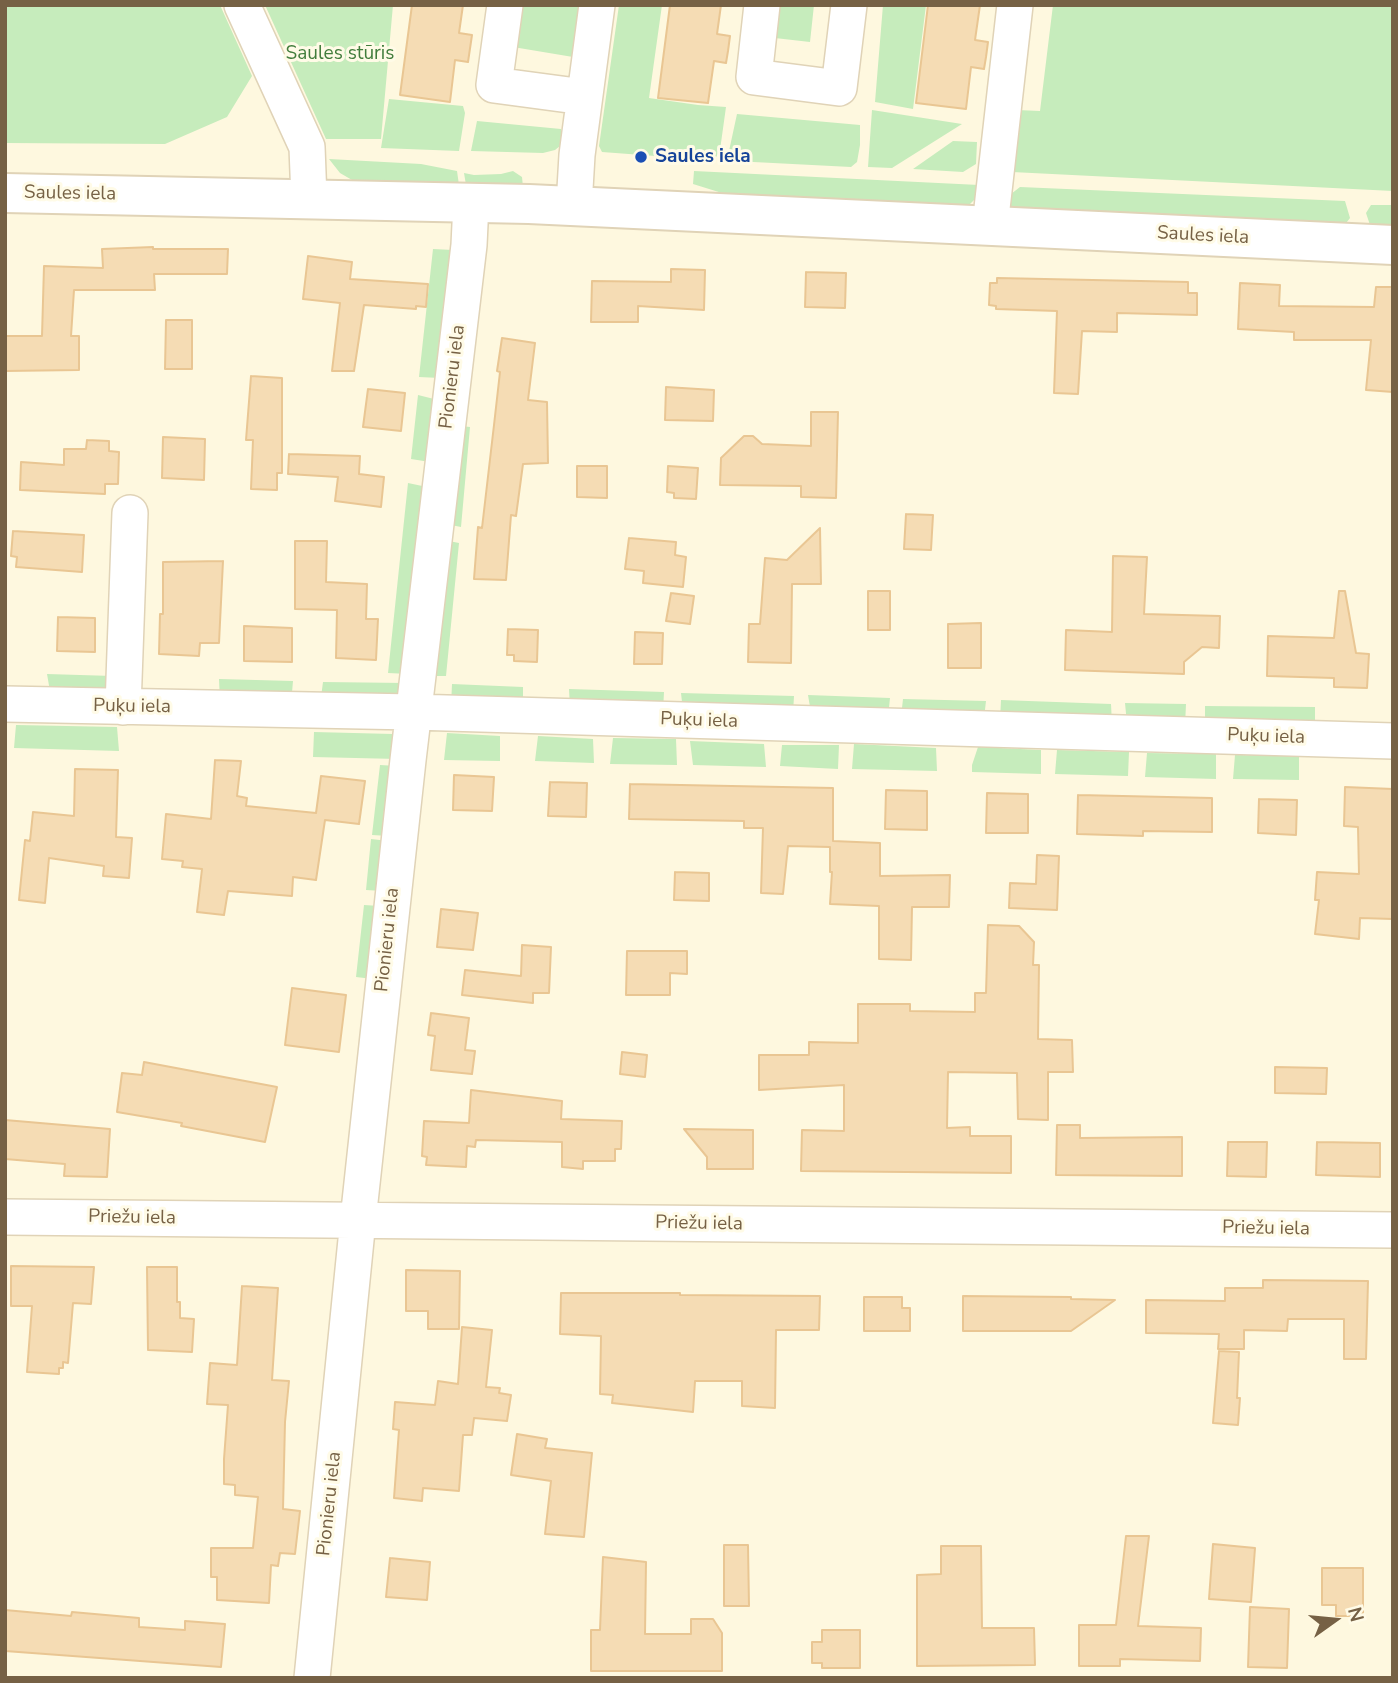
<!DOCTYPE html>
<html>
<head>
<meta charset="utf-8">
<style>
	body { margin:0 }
	#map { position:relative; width:1398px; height:1683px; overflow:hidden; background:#fef8df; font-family:"Nunito Sans",sans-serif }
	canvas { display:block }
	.frame { position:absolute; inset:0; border:7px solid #766145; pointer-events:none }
	.north { position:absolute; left:1300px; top:1585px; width:70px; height:70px; -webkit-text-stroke:5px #fffbe7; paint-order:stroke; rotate:75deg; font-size:19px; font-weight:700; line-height:28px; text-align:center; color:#766145 }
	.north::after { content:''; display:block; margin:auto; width:24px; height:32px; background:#766145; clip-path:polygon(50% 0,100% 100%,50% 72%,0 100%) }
</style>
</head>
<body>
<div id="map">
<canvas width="1398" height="1683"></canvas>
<div class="frame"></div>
<div class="north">N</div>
</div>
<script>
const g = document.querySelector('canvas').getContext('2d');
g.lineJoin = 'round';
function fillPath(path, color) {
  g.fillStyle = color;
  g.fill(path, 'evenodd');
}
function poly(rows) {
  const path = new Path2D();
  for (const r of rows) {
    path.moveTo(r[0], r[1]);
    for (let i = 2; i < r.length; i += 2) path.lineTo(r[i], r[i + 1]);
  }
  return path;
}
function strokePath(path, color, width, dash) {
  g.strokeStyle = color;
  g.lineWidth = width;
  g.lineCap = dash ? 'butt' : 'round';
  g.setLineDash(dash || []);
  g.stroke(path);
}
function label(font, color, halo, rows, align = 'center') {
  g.font = font + ' "Nunito Sans",sans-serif';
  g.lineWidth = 6;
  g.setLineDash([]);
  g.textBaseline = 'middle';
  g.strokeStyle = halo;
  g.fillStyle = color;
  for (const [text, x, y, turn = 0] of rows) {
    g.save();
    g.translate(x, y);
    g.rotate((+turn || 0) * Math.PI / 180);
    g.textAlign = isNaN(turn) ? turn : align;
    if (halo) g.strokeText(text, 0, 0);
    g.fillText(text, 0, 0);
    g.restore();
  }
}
fillPath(poly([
	[5,5,220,5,252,76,227,117,165,144,5,143],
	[265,5,393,5,381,139,326,139],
	[521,5,584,5,579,58,507,46],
	[619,5,662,5,649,98,698,105,726,107,720,150,715,159,709,160,602,152,599,146],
	[770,5,814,5,810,42,766,37],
	[883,5,926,5,913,109,875,102],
	[1053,5,1393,5,1393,191,1012,172,1017,110,1040,111],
	[389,99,463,106,465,113,459,151,381,148],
	[872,110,962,124,892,168,868,167],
	[737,114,860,125,860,145,857,162,851,167,734,161,729,151],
	[477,121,561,129,562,141,560,146,555,150,543,153,471,151],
	[953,141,977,142,976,164,963,172,913,169],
	[329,159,421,164,457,171,459,185,352,180,340,173],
	[513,171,522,177,523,187,466,185,464,173,474,175,501,174],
	[694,171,979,185,978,196,967,207,738,198,693,184],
	[1020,187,1345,201,1350,218,1343,227,1016,213,1008,206,1011,194],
	[1371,205,1393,205,1393,228,1371,228,1366,213],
	[433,249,453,250,440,378,419,377],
	[418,395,438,400,430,462,411,459],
	[461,426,470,427,461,527,451,525],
	[408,483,427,487,409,674,388,673],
	[449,541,459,543,446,676,433,676],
	[47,674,113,676,112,688,51,697],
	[219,679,293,681,291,704,220,701],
	[323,682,406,683,403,698,320,705],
	[452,684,523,687,523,707,451,706],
	[569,689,664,692,663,711,570,708],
	[681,693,794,696,793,714,683,711],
	[808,695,890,698,888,717,811,713],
	[903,699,986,701,984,718,901,717],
	[1001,700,1111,704,1112,724,1000,721],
	[1125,703,1186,704,1185,726,1127,724],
	[1205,706,1315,707,1315,730,1205,727],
	[16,725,117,727,119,751,14,748],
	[314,732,393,734,396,738,398,759,313,757],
	[447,733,500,736,500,761,444,760],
	[538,736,593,739,594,763,535,761],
	[613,738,676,739,677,765,610,764],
	[690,741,764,744,766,767,693,765],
	[854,744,936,748,937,771,852,769],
	[782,745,839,745,838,769,780,766],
	[978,747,1041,750,1041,774,972,772,972,765],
	[1057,750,1129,752,1128,776,1055,774],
	[1147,753,1216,754,1216,779,1145,777],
	[1235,755,1299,756,1299,780,1233,779],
	[380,765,397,766,389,836,372,835],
	[371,839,388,841,383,891,366,890],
	[364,905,380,906,373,979,356,977]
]), '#c6ecbc');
const building = poly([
	[412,5,463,5,459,33,472,35,468,62,455,60,450,102,400,95,412,5],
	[670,5,721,5,717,34,730,36,728,51,726,63,714,61,708,103,658,98,670,5],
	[928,5,980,5,975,40,988,42,986,57,984,69,971,67,966,109,916,103,928,5],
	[153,247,153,249,228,249,227,274,154,274,155,290,74,290,71,336,79,336,79,370,5,371,5,336,42,336,44,266,103,268,102,249,153,247],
	[308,256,352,262,350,279,428,284,426,307,416,306,416,309,364,305,354,371,332,371,340,303,303,299,308,256],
	[671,269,705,270,704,310,638,306,638,322,591,322,592,281,671,282,671,269],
	[806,272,846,273,845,308,805,307,806,272],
	[997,278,1188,282,1188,293,1197,293,1197,315,1117,313,1117,332,1082,331,1078,394,1054,393,1057,311,996,309,996,306,989,305,990,283,997,283,997,278],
	[1240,283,1280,285,1279,306,1374,307,1376,287,1393,287,1393,392,1366,390,1371,340,1294,340,1294,332,1238,329,1240,283],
	[166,320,192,320,192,369,165,369,166,320],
	[502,338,535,343,528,400,547,402,548,463,523,464,516,516,511,515,506,580,474,579,478,527,482,528,494,425,500,372,497,371,502,338],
	[251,376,282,378,282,473,277,473,277,490,251,489,253,440,246,440,251,376],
	[666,387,714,390,713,421,665,420,666,387],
	[368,389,405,393,401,431,363,427,368,389],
	[811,412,838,412,836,498,801,497,801,486,720,485,721,458,744,436,753,436,762,444,811,446,811,412],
	[163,437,205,439,204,480,162,478,163,437],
	[87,440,109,441,109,451,119,452,118,484,105,484,105,494,20,490,21,462,64,465,64,449,86,449,87,440],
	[289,454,360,456,359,474,384,477,381,507,335,501,338,477,288,474,289,454],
	[577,466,607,466,607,498,577,497,577,466],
	[668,466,698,468,696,499,674,498,674,493,667,492,668,466],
	[906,514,933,515,931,550,904,549,906,514],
	[820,528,821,584,792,584,791,663,748,662,749,624,760,624,765,558,787,560,820,528],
	[13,531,84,535,82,572,16,567,17,557,11,556,13,531],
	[629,538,676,542,675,555,686,557,683,587,643,583,644,571,625,569,629,538],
	[295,541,327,541,326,582,367,584,366,619,378,619,376,660,336,658,337,610,295,609,295,541],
	[1113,556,1147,557,1144,614,1220,616,1219,648,1202,647,1184,662,1184,674,1065,670,1066,630,1112,632,1113,556],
	[223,561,219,643,200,643,199,656,159,654,160,614,163,614,163,562,223,561],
	[868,591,890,591,890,630,868,630,868,591],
	[1339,591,1345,591,1356,653,1369,654,1367,688,1334,687,1334,678,1267,676,1268,636,1334,638,1339,591],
	[671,593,694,596,690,624,666,621,671,593],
	[58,617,95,618,95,652,57,651,58,617],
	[981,623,981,668,948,668,948,624,981,623],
	[244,626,292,628,292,662,244,661,244,626],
	[508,629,538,630,537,662,514,661,514,655,507,655,508,629],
	[635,632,663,633,662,664,634,664,635,632],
	[215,760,241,761,237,796,247,798,246,806,316,813,321,776,365,781,359,824,325,820,316,880,293,877,292,896,228,891,224,915,197,912,202,869,182,867,183,861,162,859,166,814,211,819,215,760],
	[75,769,118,770,116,837,132,838,129,878,103,876,104,866,49,858,45,903,19,900,25,840,30,841,33,812,74,816,75,769],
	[454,775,494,777,492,811,453,810,454,775],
	[550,782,587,783,586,817,548,816,550,782],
	[630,784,833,788,833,841,880,843,880,876,950,875,949,907,912,907,911,960,879,959,879,906,830,904,832,872,830,872,830,847,788,846,783,894,761,893,763,828,744,828,744,821,629,819,630,784],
	[1345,787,1393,789,1393,919,1360,918,1359,939,1315,934,1319,900,1315,900,1317,872,1359,874,1358,827,1344,826,1345,787],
	[886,790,927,791,927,830,885,829,886,790],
	[987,793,1028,794,1028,833,986,833,987,793],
	[1078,795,1212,798,1212,832,1143,831,1143,836,1077,834,1078,795],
	[1259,799,1297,800,1296,835,1258,833,1259,799],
	[1037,855,1059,856,1057,910,1009,908,1010,883,1036,884,1037,855],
	[675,872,709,873,709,901,674,900,675,872],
	[441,909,478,913,473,950,437,947,441,909],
	[988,925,1019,926,1034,942,1033,965,1039,965,1038,1039,1072,1040,1073,1072,1048,1072,1048,1120,1018,1119,1017,1073,948,1072,947,1128,970,1127,970,1136,1011,1136,1011,1173,801,1171,802,1130,844,1131,844,1085,759,1090,759,1055,809,1055,809,1042,858,1043,858,1004,910,1004,910,1011,975,1012,975,993,986,993,988,925],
	[522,945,551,947,549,993,533,993,533,1003,462,995,465,970,521,976,522,945],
	[627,951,687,951,687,974,670,973,670,995,626,995,627,951],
	[292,988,346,995,339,1052,285,1045,292,988],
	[431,1013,469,1018,465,1050,475,1051,472,1074,431,1070,435,1036,428,1035,431,1013],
	[622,1052,647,1055,645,1077,620,1074,622,1052],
	[144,1062,277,1087,265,1142,181,1126,182,1123,117,1112,122,1073,142,1075,144,1062],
	[1275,1067,1327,1068,1326,1094,1275,1093,1275,1067],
	[471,1090,562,1101,561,1119,622,1121,621,1149,615,1149,615,1161,583,1161,583,1169,562,1167,562,1142,476,1140,475,1147,467,1146,466,1167,426,1165,427,1157,422,1156,424,1121,469,1123,471,1090],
	[5,1120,110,1129,107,1177,64,1176,65,1164,5,1159,5,1120],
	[1057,1125,1080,1125,1080,1138,1182,1137,1182,1176,1056,1175,1057,1125],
	[684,1129,753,1130,753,1169,707,1169,707,1157,684,1129],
	[1228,1142,1267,1142,1266,1177,1227,1176,1228,1142],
	[1317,1142,1380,1143,1380,1177,1316,1175,1317,1142],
	[11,1266,94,1267,91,1304,73,1303,68,1363,63,1362,63,1368,59,1368,59,1374,27,1372,32,1306,11,1306,11,1266],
	[147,1267,177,1267,177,1302,180,1302,180,1318,194,1319,192,1352,148,1350,147,1267],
	[406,1270,460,1271,459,1329,428,1329,428,1311,406,1311,406,1270],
	[1263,1280,1368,1281,1366,1359,1344,1359,1344,1319,1288,1319,1287,1331,1244,1330,1244,1349,1218,1349,1219,1334,1146,1333,1146,1300,1225,1301,1225,1288,1263,1288,1263,1280],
	[242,1286,278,1288,272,1380,289,1381,285,1422,283,1509,300,1511,295,1554,280,1553,278,1566,271,1565,269,1603,217,1600,217,1577,211,1577,211,1548,253,1548,258,1497,235,1495,235,1485,224,1484,224,1459,228,1405,207,1404,210,1363,237,1365,242,1286],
	[561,1293,680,1293,680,1295,820,1296,819,1330,776,1330,775,1408,742,1406,742,1381,695,1381,693,1412,612,1403,613,1395,600,1394,601,1336,560,1334,561,1293],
	[963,1296,1071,1297,1071,1299,1115,1300,1071,1331,963,1331,963,1296],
	[864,1297,902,1297,902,1308,910,1308,910,1331,864,1331,864,1297],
	[462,1327,492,1330,486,1387,500,1388,499,1393,511,1395,507,1421,474,1418,472,1435,463,1435,459,1491,423,1488,422,1501,394,1498,399,1430,393,1429,395,1402,435,1405,438,1381,458,1384,462,1327],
	[1219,1351,1239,1352,1237,1398,1240,1398,1238,1425,1213,1423,1219,1351],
	[517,1434,547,1439,545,1448,592,1453,584,1537,545,1534,551,1481,511,1475,517,1434],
	[1126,1536,1149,1536,1138,1626,1201,1628,1200,1661,1120,1659,1120,1666,1079,1666,1079,1625,1116,1625,1126,1536],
	[1213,1544,1255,1548,1251,1602,1209,1599,1213,1544],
	[724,1545,748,1545,749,1606,724,1606,724,1545],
	[941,1546,981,1546,982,1628,1034,1628,1035,1665,917,1666,917,1575,941,1574,941,1546],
	[603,1557,646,1562,645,1634,691,1634,691,1619,713,1619,722,1633,722,1671,591,1671,591,1630,600,1630,603,1557],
	[390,1558,430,1562,427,1600,386,1597,390,1558],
	[1322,1568,1363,1568,1363,1616,1336,1616,1336,1605,1322,1605,1322,1568],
	[1250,1607,1289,1609,1287,1668,1248,1667,1250,1607],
	[5,1610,71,1616,72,1612,139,1618,139,1627,185,1630,185,1621,225,1624,221,1667,5,1651,5,1610],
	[822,1630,860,1630,860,1668,822,1668,822,1663,812,1663,812,1642,822,1642,822,1630]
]);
fillPath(building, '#f5dcb4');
strokePath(building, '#e9c693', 2);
const minor = poly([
	[242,5,307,147,309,199],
	[505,5,494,85,584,97],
	[762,5,754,77,839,88,849,5],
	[574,206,577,155,597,5],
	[990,226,1015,5],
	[5,704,413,712,1393,741],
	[123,707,130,513],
	[5,1217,1393,1230],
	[312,1678,358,1220,408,760,469,245,471,203]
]);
const tertiary = poly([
	[5,193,529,204,1393,245]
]);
strokePath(minor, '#e0d3b7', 38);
strokePath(tertiary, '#e0d3b7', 42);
strokePath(minor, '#fff', 35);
strokePath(tertiary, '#fff', 38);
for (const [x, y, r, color] of [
	[641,157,7,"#1a4fb4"]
]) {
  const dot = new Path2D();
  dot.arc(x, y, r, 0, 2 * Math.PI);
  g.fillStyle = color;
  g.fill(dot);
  strokePath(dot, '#fffbe7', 2.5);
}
label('19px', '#427d3c', '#fffbe7', [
	["Saules stūris",340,54]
]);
label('bold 19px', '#164399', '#fffbe7', [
	["Saules iela",655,157]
], 'left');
label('19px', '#766145', '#fffbe7', [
	["Saules iela",70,194,1],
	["Saules iela",1203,236,3],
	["Pionieru iela",453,377,-83],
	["Puķu iela",132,707,1],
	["Puķu iela",699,721,2],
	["Puķu iela",1266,737,2],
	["Pionieru iela",388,940,-84],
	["Priežu iela",132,1218,1],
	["Priežu iela",699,1224,1],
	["Priežu iela",1266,1229,1],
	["Pionieru iela",330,1504,-84]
]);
</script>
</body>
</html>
